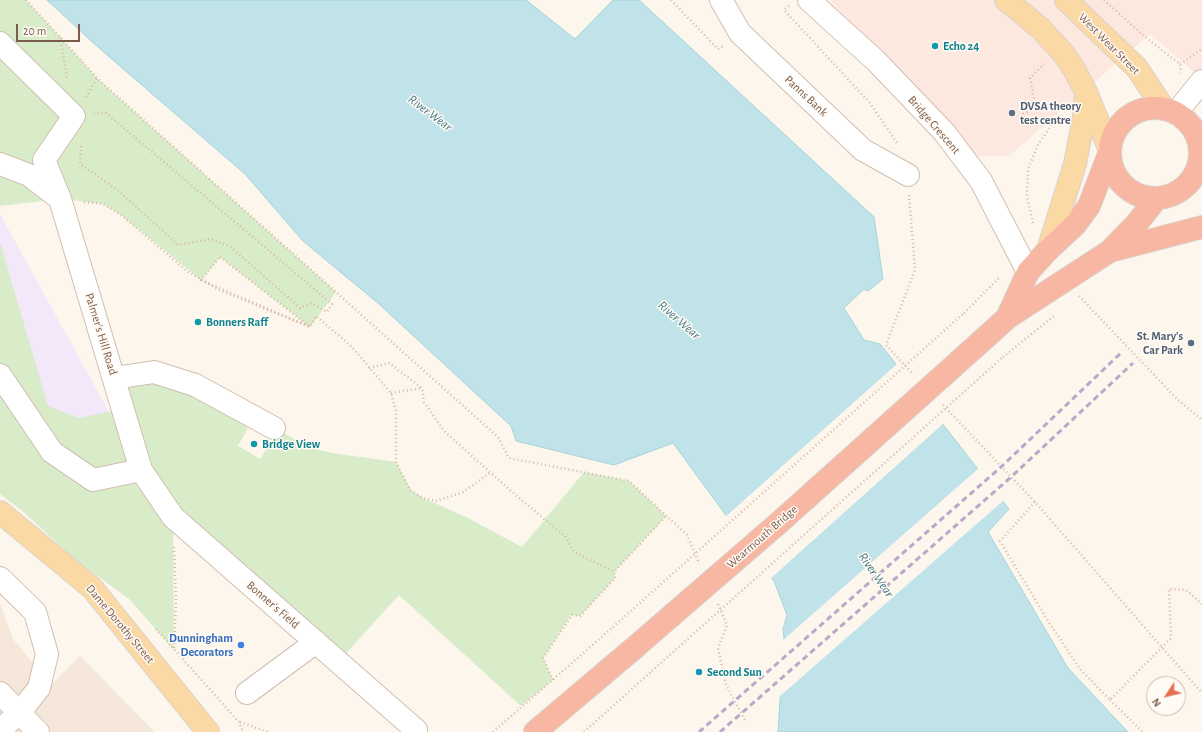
<!DOCTYPE html>
<html>
<head>
<meta charset="utf-8">
<style>
	body { margin:0 }
	#map { position:relative; width:1202px; height:732px; overflow:hidden; background:#fdf6ec; font-family:"Alegreya Sans",sans-serif }
	canvas { display:block }
	.north { position:absolute; left:1146px; top:676px; width:40px; height:40px; box-sizing:border-box; background:#fffaf3; border:1px solid #cabbb1; border-radius:50%; rotate:235deg; font-size:11px; font-weight:700; line-height:16px; text-align:center; color:#7a5c4d }
	.north::after { content:''; display:block; margin:auto; width:14px; height:18px; background:#e76f51; clip-path:polygon(50% 0,100% 100%,50% 72%,0 100%) }
	.scale { position:absolute; left:16px; top:24px; width:64px; height:18px; box-sizing:border-box; border:2px solid #7a5c4d; border-top:0; padding-left:5px; font-size:12px; line-height:14px; white-space:nowrap; color:#7a5c4d; -webkit-text-stroke:3px #fffaf3; paint-order:stroke }
</style>
</head>
<body>
<div id="map">
<canvas width="1202" height="732"></canvas>
<div class="north">N</div>
<div class="scale">20 m</div>
</div>
<script>
const g = document.querySelector('canvas').getContext('2d');
g.lineJoin = 'round';
function fillPath(path, color) {
  g.fillStyle = color;
  g.fill(path, 'evenodd');
}
function poly(rows) {
  const path = new Path2D();
  for (const r of rows) {
    if (r.length === 3) {
      path.moveTo(r[0] + r[2], r[1]);
      path.arc(r[0], r[1], r[2], 0, 2 * Math.PI);
      continue;
    }
    path.moveTo(r[0], r[1]);
    for (let i = 2; i < r.length; i += 2) path.lineTo(r[i], r[i + 1]);
  }
  return path;
}
function strokePath(path, color, width, dash) {
  g.strokeStyle = color;
  g.lineWidth = width;
  g.lineCap = dash ? 'butt' : 'round';
  g.setLineDash(dash || []);
  g.stroke(path);
}
function label(font, color, halo, rows, align = 'center') {
  g.font = font + ' "Alegreya Sans",sans-serif';
  g.lineWidth = 3;
  g.setLineDash([]);
  g.textBaseline = 'middle';
  g.strokeStyle = halo;
  g.fillStyle = color;
  for (const [text, x, y, turn = 0] of rows) {
    g.save();
    g.translate(x, y);
    g.rotate((+turn || 0) * Math.PI / 180);
    g.textAlign = isNaN(turn) ? turn : align;
    if (halo) g.strokeText(text, 0, 0);
    g.fillText(text, 0, 0);
    g.restore();
  }
}
fillPath(poly([
	[0,603,13,639,51,685,80,656,155,732,0,732]
]), '#f5e8da');
fillPath(poly([
	[830,0,1202,0,1202,79,1150,34,1009,156,975,156]
]), '#fde8e0');
fillPath(poly([
	[0,214,141,470,0,375]
]), '#f3e8fa');
fillPath(poly([
	[0,0,26,0,100,81,336,292,310,327,220,257,201,280,121,215,103,204,60,199,0,206],
	[0,242,48,406,79,418,123,409,115,378,195,385,248,428,238,446,260,459,271,442,274,428,311,448,332,453,396,462,411,490,423,498,466,517,522,547,584,472,629,481,666,516,614,572,615,578,580,616,571,615,543,658,553,680,521,706,399,595,338,662,173,518,174,650,129,599,77,561,21,510,0,494]
]), '#d8ecc9');
const water = poly([
	[47,0,526,0,575,39,613,0,639,0,874,217,883,279,868,291,864,289,844,308,864,340,880,344,892,359,1009,509,988,532,1068,668,1128,732,778,732,784,637,783,629,787,615,774,581,673,443,614,465,516,441,511,426,379,304,303,241,245,174,99,48,47,0]
]);
fillPath(water, '#bfe3e8');
strokePath(water, '#a5d3da', 1);
fillPath(poly([
	[898,363,944,423,770,579,724,518],
	[979,468,1004,500,779,697,782,641]
]), '#fdf6ec');
const minor = poly([
	[721,0,740,33,863,150,908,175],
	[809,0,876,61,944,132,981,181,1028,272],
	[0,43,74,116,44,160,60,199,141,470,173,517,416,730],
	[1176,113,1202,81],
	[0,164,29,175,59,198],
	[0,375,52,452,93,480,141,470],
	[115,378,154,372,195,385,274,428],
	[0,578,35,612,47,654,39,688,20,712,0,730],
	[0,693,38,732],
	[247,693,316,642]
]);
const major = poly([
	[1006,0,1040,28,1063,53,1074,69,1086,92,1109,148],
	[1066,0,1137,68,1164,109],
	[1048,250,1075,164,1084,117,1086,94],
	[0,512,92,588,208,732]
]);
const highway = poly([
	[1155,153,45],
	[1110,251,1202,227],
	[1007,318,1028,272,1048,250,1075,225,1089,206,1109,154],
	[985,338,1007,318,1110,251,1138,222,1156,199],
	[535,732,633,649]
]);
strokePath(minor, '#d1beb0', 24);
strokePath(major, '#dad1cd', 24);
strokePath(highway, '#dad1cd', 24);
strokePath(poly([
	[26,0,100,81,498,437,509,458,629,481,687,535,699,563],
	[671,0,718,49,723,46],
	[1104,0,1145,37,1180,64,1181,73],
	[789,6,784,10,870,103,897,143],
	[60,37,67,78],
	[1180,64,1202,49],
	[86,97,97,78],
	[1023,114,1036,108,1030,78,1044,64],
	[81,146,80,164,119,191,178,245,211,239,230,246,300,308,311,303,327,312,332,304,106,113,94,113],
	[909,195,915,270,886,345,913,374],
	[84,202,103,204,121,215,187,271,219,290,310,327,316,316,351,346,391,393,396,411,396,462,410,490,423,498,436,501,463,492,491,472],
	[1033,223,1027,196,1028,169,1038,145,1054,121],
	[220,257,310,327,201,280,220,257],
	[1079,296,1178,400,1202,420],
	[964,313,1000,277],
	[1003,357,1054,316],
	[369,368,389,363,422,388,424,402,444,431,519,498,565,536,574,552,614,572],
	[391,393,422,388],
	[943,405,1035,502,1202,693],
	[1035,502,1000,541,1048,621,1080,669,1110,700,1171,638,1169,589,1186,590,1202,604],
	[174,547,176,600,174,650],
	[718,604,727,625,718,648,726,685,746,722],
	[156,629,239,722,243,732],
	[553,680,543,658,572,615,580,616,615,578,614,572,666,516],
	[1110,700,1143,732],
	[240,722,268,732],
	[493,732,613,627],
	[584,732,652,671]
]), '#d9b8a5', 2.5, [1, 3]);
strokePath(minor, '#fff', 22);
strokePath(major, '#fbd9a5', 22);
strokePath(highway, '#f7b7a3', 22);
strokePath(poly([
	[699,732,1001,467,1122,352],
	[720,732,1010,478,1133,363]
]), '#b9a8c9', 3, [6, 4]);
const highwayBridge = poly([
	[633,649,782,520,985,338]
]);
strokePath(highwayBridge, '#dad1cd', 24, []);
strokePath(poly([
	[613,627,964,313],
	[652,671,1003,357]
]), '#d9b8a5', 2.5, [1, 3]);
strokePath(highwayBridge, '#f7b7a3', 22);
for (const [x, y, r, color] of [
	[935,46,4,"#0f9aa8"],
	[1012,113,4,"#5c6f8a"],
	[198,322,4,"#0f9aa8"],
	[1191,343,4,"#5c6f8a"],
	[254,444,4,"#0f9aa8"],
	[241,645,4,"#3f7fe0"],
	[699,672,4,"#0f9aa8"]
]) {
  const dot = new Path2D();
  dot.arc(x, y, r, 0, 2 * Math.PI);
  g.fillStyle = color;
  g.fill(dot);
  strokePath(dot, '#fffaf3', 1.5);
}
label('12px', '#7a5c4d', '#fffaf3', [
	["West Wear Street",1109,44,45],
	["Panns Bank",806,96,43],
	["Bridge Crescent",934,125,49],
	["Palmer's Hill Road",101,334,73],
	["Wearmouth Bridge",762,537,-41],
	["Bonner's Field",273,605,41],
	["Dame Dorothy Street",120,624,50]
]);
label('bold 12px', '#0d838f', '#fffaf3', [
	["Echo 24",943,46],
	["Bonners Raff",206,322],
	["Bridge View",262,444],
	["Second Sun",707,672]
], 'left');
label('bold 12px', '#4e5e75', '#fffaf3', [
	["DVSA theory",1020,106],
	["test centre",1020,120],
	["St. Mary's",1183,336,"right"],
	["Car Park",1183,350,"right"]
], 'left');
label('bold 12px', '#366cbe', '#fffaf3', [
	["Dunningham",233,638],
	["Decorators",233,652]
], 'right');
label('italic 13px', '#437c86', '#fffaf3', [
	["River Wear",430,113,37],
	["River Wear",679,320,41],
	["River Wear",876,575,55]
]);
</script>
</body>
</html>
